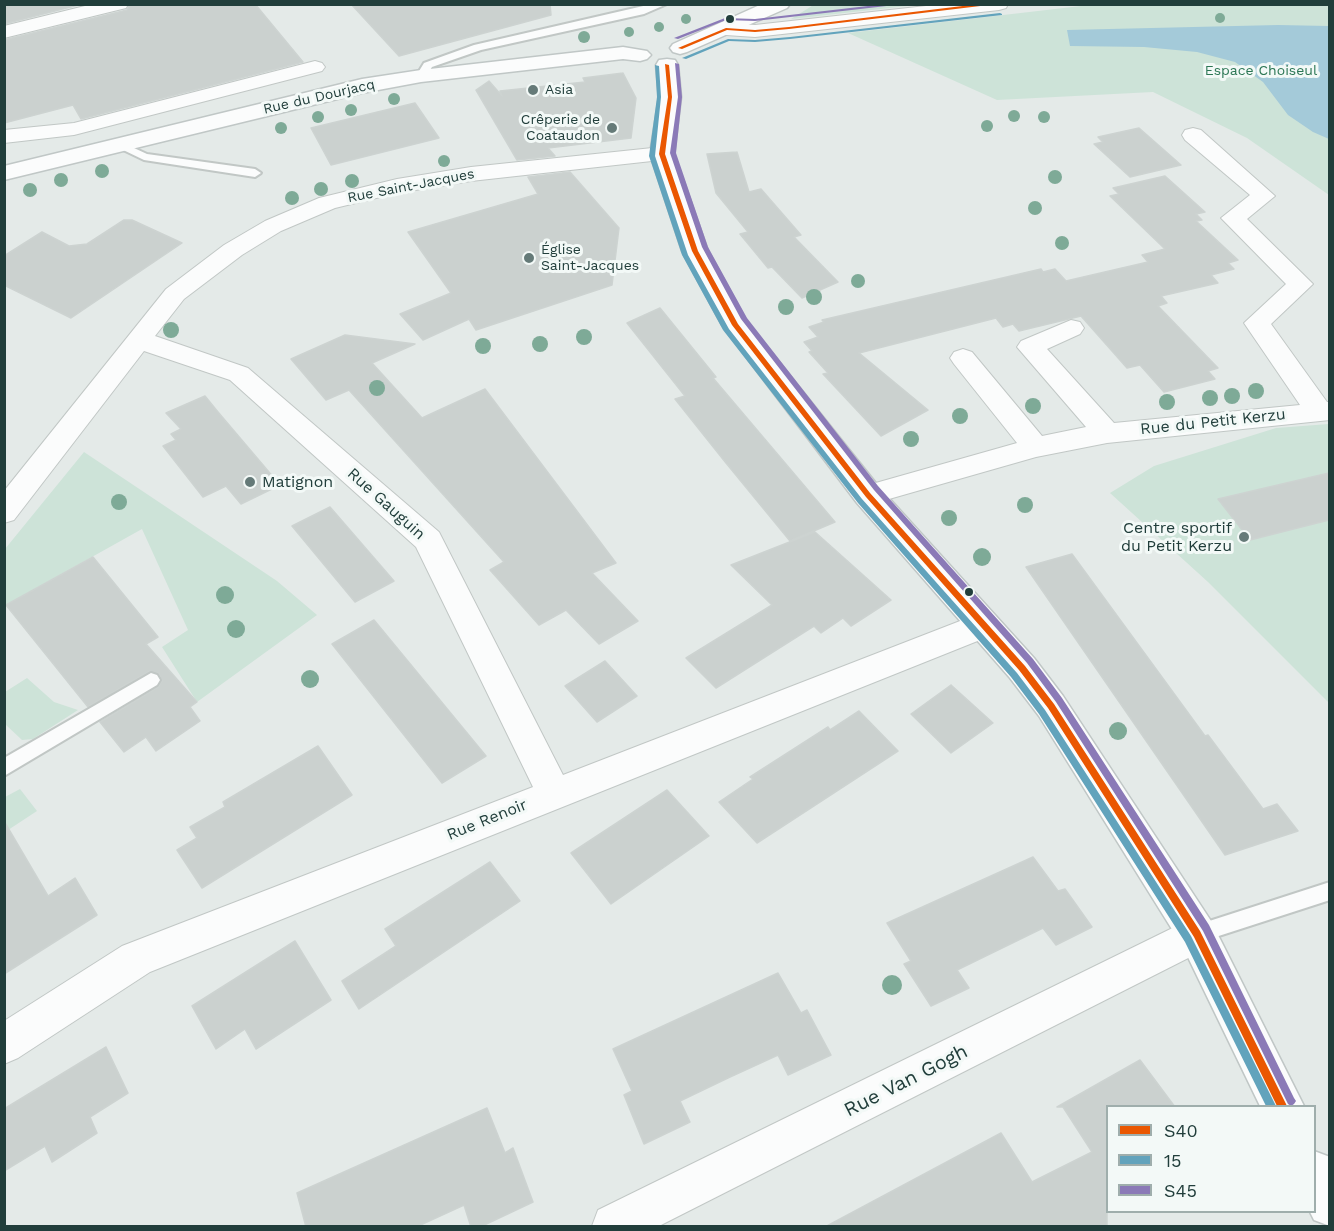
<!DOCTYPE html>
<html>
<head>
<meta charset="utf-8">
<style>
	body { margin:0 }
	#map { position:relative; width:1334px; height:1231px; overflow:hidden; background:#e4eae8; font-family:"Work Sans",sans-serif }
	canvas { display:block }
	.frame { position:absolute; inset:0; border:6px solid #213e3b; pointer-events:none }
	.legend { position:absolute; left:1106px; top:1105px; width:210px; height:108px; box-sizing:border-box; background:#f3f9f7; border:2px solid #9faeac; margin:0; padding:8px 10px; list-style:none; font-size:18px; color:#213e3b }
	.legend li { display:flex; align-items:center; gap:12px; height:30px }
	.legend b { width:30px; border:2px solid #9faeac }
</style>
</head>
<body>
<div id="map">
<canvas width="1334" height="1231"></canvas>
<div class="frame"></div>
<ul class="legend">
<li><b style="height:8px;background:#ea5701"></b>S40</li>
<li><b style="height:8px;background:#62a3bc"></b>15</li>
<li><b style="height:8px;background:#8b7ab7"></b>S45</li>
</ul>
</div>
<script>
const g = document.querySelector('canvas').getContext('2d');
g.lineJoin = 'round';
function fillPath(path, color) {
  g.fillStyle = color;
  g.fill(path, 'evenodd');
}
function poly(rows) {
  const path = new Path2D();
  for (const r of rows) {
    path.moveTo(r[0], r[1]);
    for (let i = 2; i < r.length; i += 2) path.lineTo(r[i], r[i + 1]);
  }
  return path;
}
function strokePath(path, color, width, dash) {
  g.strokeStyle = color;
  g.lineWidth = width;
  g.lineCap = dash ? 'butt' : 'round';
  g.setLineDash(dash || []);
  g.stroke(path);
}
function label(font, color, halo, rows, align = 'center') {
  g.font = font + ' "Work Sans",sans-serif';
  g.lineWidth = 6;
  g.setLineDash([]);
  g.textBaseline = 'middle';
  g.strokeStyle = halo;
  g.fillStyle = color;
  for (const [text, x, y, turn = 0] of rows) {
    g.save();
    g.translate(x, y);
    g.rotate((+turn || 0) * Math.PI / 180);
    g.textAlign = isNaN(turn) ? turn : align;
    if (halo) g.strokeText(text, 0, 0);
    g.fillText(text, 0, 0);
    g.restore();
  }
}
fillPath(poly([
	[815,4,916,4,916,5,791,19],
	[1165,5,1329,5,1329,195,1247,138,1153,92,997,100,848,33,1081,6],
	[1329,424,1329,703,1208,582,1110,493,1154,466,1276,428],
	[84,452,277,581,317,615,197,702,162,647,188,630,142,529,6,605,5,549],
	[27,678,54,702,78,710,33,739,22,740,5,724,5,692],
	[20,789,37,811,5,832,5,797]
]), '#cde3d8');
fillPath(poly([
	[1278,25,1329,26,1329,139,1313,132,1288,115,1263,82,1235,62,1197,52,1144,47,1070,46,1067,30]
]), '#a4cad9');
const building = poly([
	[4,4,82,4,4,24,4,4],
	[130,4,255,4,303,62,81,119,73,105,4,123,4,40,127,10,130,4],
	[351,4,550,4,551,15,399,56,351,4],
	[623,73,636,98,631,138,548,148,555,156,517,160,476,90,489,81,502,96,500,91,585,82,583,78,623,73],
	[415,103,439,138,331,165,311,128,415,103],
	[1139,128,1181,165,1130,177,1094,144,1103,142,1098,137,1139,128],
	[737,152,749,192,761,189,801,235,794,237,838,282,802,298,772,267,768,268,740,234,748,232,716,193,707,154,737,152],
	[570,172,619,228,612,285,476,330,469,319,423,340,400,314,451,293,408,232,538,194,528,177,570,172],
	[1165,176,1205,212,1196,214,1202,220,1196,221,1238,260,1228,263,1234,269,1211,275,1218,283,1161,296,1167,303,1158,306,1218,368,1208,371,1215,379,1164,392,1140,365,1127,368,1081,316,1019,331,1013,324,1003,327,996,318,859,353,928,410,881,436,823,374,828,373,809,352,812,351,804,342,818,337,809,327,824,322,822,320,1041,269,1043,272,1055,269,1066,281,1148,262,1142,255,1165,249,1110,196,1119,194,1113,188,1165,176],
	[124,220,132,220,182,243,71,318,4,285,4,256,42,232,69,246,87,244,124,220],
	[660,308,716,377,713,378,835,522,790,541,726,463,675,399,685,396,627,323,660,308],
	[345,335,415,344,372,363,422,418,485,389,616,563,592,573,638,621,599,644,566,610,539,625,490,570,504,562,349,390,326,400,291,359,345,335],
	[205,396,218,412,280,485,241,504,226,486,203,497,163,446,176,440,171,434,181,429,166,413,205,396],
	[1329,473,1329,520,1250,540,1218,499,1329,473],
	[330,507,394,581,355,602,292,526,330,507],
	[815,532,891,600,851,626,843,618,821,633,814,626,716,688,686,658,772,605,731,565,815,532],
	[1072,554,1205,736,1208,735,1263,809,1277,804,1298,831,1225,855,1026,567,1072,554],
	[93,557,158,637,146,644,197,702,190,707,200,721,156,751,146,737,124,752,100,722,158,687,162,681,159,674,150,671,88,707,6,605,93,557],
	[374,620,486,756,442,783,332,644,374,620],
	[605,661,637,696,597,722,565,686,605,661],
	[951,685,993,723,951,753,911,714,951,685],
	[859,711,898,751,757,843,719,802,753,779,750,777,828,727,830,730,859,711],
	[318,746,352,795,202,888,177,850,197,838,190,827,225,807,223,802,318,746],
	[667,790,709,836,611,904,571,853,667,790],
	[4,821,48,896,75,878,97,915,4,974,4,821],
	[1033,857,1058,891,1065,889,1092,927,1056,945,1043,928,957,970,969,988,931,1006,904,964,911,961,887,923,1033,857],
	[490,862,520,901,359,1009,342,981,396,946,385,929,490,862],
	[295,941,331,1000,256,1049,245,1029,216,1049,192,1006,295,941],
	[778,973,801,1013,807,1010,831,1055,788,1075,778,1055,730,1077,680,1101,690,1122,644,1144,624,1095,632,1091,613,1049,778,973],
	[106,1047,128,1093,90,1117,97,1133,52,1162,45,1146,4,1171,4,1109,106,1047],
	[1140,1060,1175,1107,1107,1107,1107,1227,825,1227,1001,1133,1032,1182,1092,1152,1063,1107,1057,1107,1140,1060],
	[487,1108,505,1153,513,1148,533,1202,480,1227,471,1227,464,1205,416,1227,306,1227,297,1193,487,1108]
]);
fillPath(building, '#cbd1cf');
strokePath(building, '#cdd3d1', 1.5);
const lane = poly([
	[652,4,667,4,644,14,481,50,432,67,425,78,421,79,416,76,424,63,474,45,652,4],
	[121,142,147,154,255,169,261,173,255,177,144,160,117,147,115,145,121,142],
	[151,673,157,675,160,680,157,685,4,776,4,758,151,673],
	[1330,882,1330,900,1197,943,1190,941,1187,934,1190,927,1197,925,1330,882]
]);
const street = poly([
	[93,4,128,4,126,8,4,38,4,26,93,4],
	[944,4,1008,4,1006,8,999,10,755,37,726,35,719,33,716,29,719,25,726,23,755,25,944,4],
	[315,61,322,63,325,67,322,71,74,135,4,143,4,130,74,123,315,61],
	[1193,128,1201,130,1275,196,1247,219,1313,284,1271,324,1327,402,1330,402,1330,420,1107,443,1036,457,868,505,858,502,853,495,858,488,1017,443,954,364,950,358,954,352,963,349,972,352,1042,436,1086,427,1017,347,1021,341,1071,320,1080,322,1084,328,1080,334,1047,349,1114,423,1300,405,1244,323,1286,284,1221,218,1250,195,1185,140,1182,135,1185,130,1193,128],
	[662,147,670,149,673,154,670,159,471,181,397,193,335,208,281,231,242,255,184,299,155,336,248,368,439,532,563,775,973,616,984,613,995,616,1000,625,995,634,150,972,18,1058,4,1064,4,1021,122,946,533,787,416,547,230,380,144,351,14,520,4,523,4,491,166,289,224,245,265,221,319,198,397,179,471,167,662,147],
	[1197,916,1210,921,1216,934,1210,947,659,1226,592,1226,598,1210,1197,916]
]);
const secondary = poly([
	[762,4,790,4,787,8,687,52,680,54,673,52,670,48,673,44,762,4],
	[623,47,647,51,651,55,647,59,640,61,623,59,421,82,362,93,4,180,4,166,362,79,421,70,623,47],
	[667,59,675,60,678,65,681,97,674,154,708,251,747,322,879,487,1034,658,1063,696,1211,921,1304,1106,1260,1106,1183,947,1039,716,1010,678,857,503,722,325,682,251,650,154,659,97,656,65,659,60,667,59],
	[1314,1151,1330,1157,1330,1226,1314,1220,1310,1212,1314,1212,1314,1151]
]);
strokePath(lane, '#c1c7c5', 4);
strokePath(street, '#c1c7c5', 2);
strokePath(secondary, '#c0c7c6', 3);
fillPath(lane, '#fbfcfc');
fillPath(street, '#fbfcfc');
fillPath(secondary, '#fbfcfc');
fillPath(poly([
	[979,4,997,4,789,29,755,32,727,30,682,49,678,48,726,28,755,30,789,27,979,4],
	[665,64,669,65,672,97,665,154,698,251,738,324,870,493,1025,666,1054,704,1200,931,1287,1106,1277,1106,1194,937,1048,708,1019,670,866,497,732,325,692,251,659,154,668,97,665,64]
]), '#ea5701');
fillPath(poly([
	[1000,13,1002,14,1002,15,790,39,755,42,729,41,686,59,682,58,728,39,755,40,790,37,1000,13],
	[655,65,659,66,661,97,655,156,688,255,729,329,862,499,1017,673,1045,710,1191,936,1276,1106,1266,1106,1185,942,1039,714,1011,677,858,503,723,330,682,255,649,156,657,97,655,65]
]), '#62a3bc');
fillPath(poly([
	[885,4,904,4,755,21,726,20,678,39,674,38,725,18,755,19,885,4],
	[675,63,679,64,682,97,676,153,708,247,747,318,878,486,1033,659,1062,698,1209,925,1294,1098,1296,1101,1294,1104,1291,1106,1288,1104,1203,931,1056,702,1027,663,874,490,741,319,702,247,670,153,678,97,675,63]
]), '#8b7ab7');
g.fillStyle = '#7eaa97';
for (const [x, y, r] of [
	[1220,18,5],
	[686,19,5],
	[659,27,5],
	[629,32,5],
	[584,37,6],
	[394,99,6],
	[351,110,6],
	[1014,116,6],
	[318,117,6],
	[1044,117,6],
	[987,126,6],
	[281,128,6],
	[444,161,6],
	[102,171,7],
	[1055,177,7],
	[61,180,7],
	[352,181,7],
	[321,189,7],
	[30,190,7],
	[292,198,7],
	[1035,208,7],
	[1062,243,7],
	[858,281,7],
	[814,297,8],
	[786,307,8],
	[171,330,8],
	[584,337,8],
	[540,344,8],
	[483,346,8],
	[377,388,8],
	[1256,391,8],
	[1232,396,8],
	[1210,398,8],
	[1167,402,8],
	[1033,406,8],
	[960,416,8],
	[911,439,8],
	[119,502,8],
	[1025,505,8],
	[949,518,8],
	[982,557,9],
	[225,595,9],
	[236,629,9],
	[310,679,9],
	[1118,731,9],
	[892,985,10]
]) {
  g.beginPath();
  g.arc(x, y, r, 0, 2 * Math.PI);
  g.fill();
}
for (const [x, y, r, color] of [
	[730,19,5,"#213e3b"],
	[533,90,6,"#657a78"],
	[612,128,6,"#657a78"],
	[529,258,6,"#657a78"],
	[250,482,6,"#657a78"],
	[1244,537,6,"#657a78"],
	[969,592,5,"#213e3b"]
]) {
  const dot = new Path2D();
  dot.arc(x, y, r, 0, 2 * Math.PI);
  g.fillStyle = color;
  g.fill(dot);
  strokePath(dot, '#f3f9f7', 2);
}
label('14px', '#2b7654', '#f3f9f7', [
	["Espace Choiseul",1261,71]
]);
label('14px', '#213e3b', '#f3f9f7', [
	["Asia",545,90],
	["Crêperie de",600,120,"right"],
	["Coataudon",600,136,"right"],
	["Église",541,250],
	["Saint-Jacques",541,266]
], 'left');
label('14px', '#213e3b', '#f3f9f7', [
	["Rue du Dourjacq",319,97,-13],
	["Rue Saint-Jacques",411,186,-11]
]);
label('16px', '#213e3b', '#f3f9f7', [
	["Rue du Petit Kerzu",1213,422,-6],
	["Rue Gauguin",386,504,42],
	["Rue Renoir",487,820,-22]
]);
label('16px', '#213e3b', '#f3f9f7', [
	["Matignon",262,482],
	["Centre sportif",1232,528,"right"],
	["du Petit Kerzu",1232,546,"right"]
], 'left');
label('20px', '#213e3b', '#f3f9f7', [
	["Rue Van Gogh",906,1081,-27]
]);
</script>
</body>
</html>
